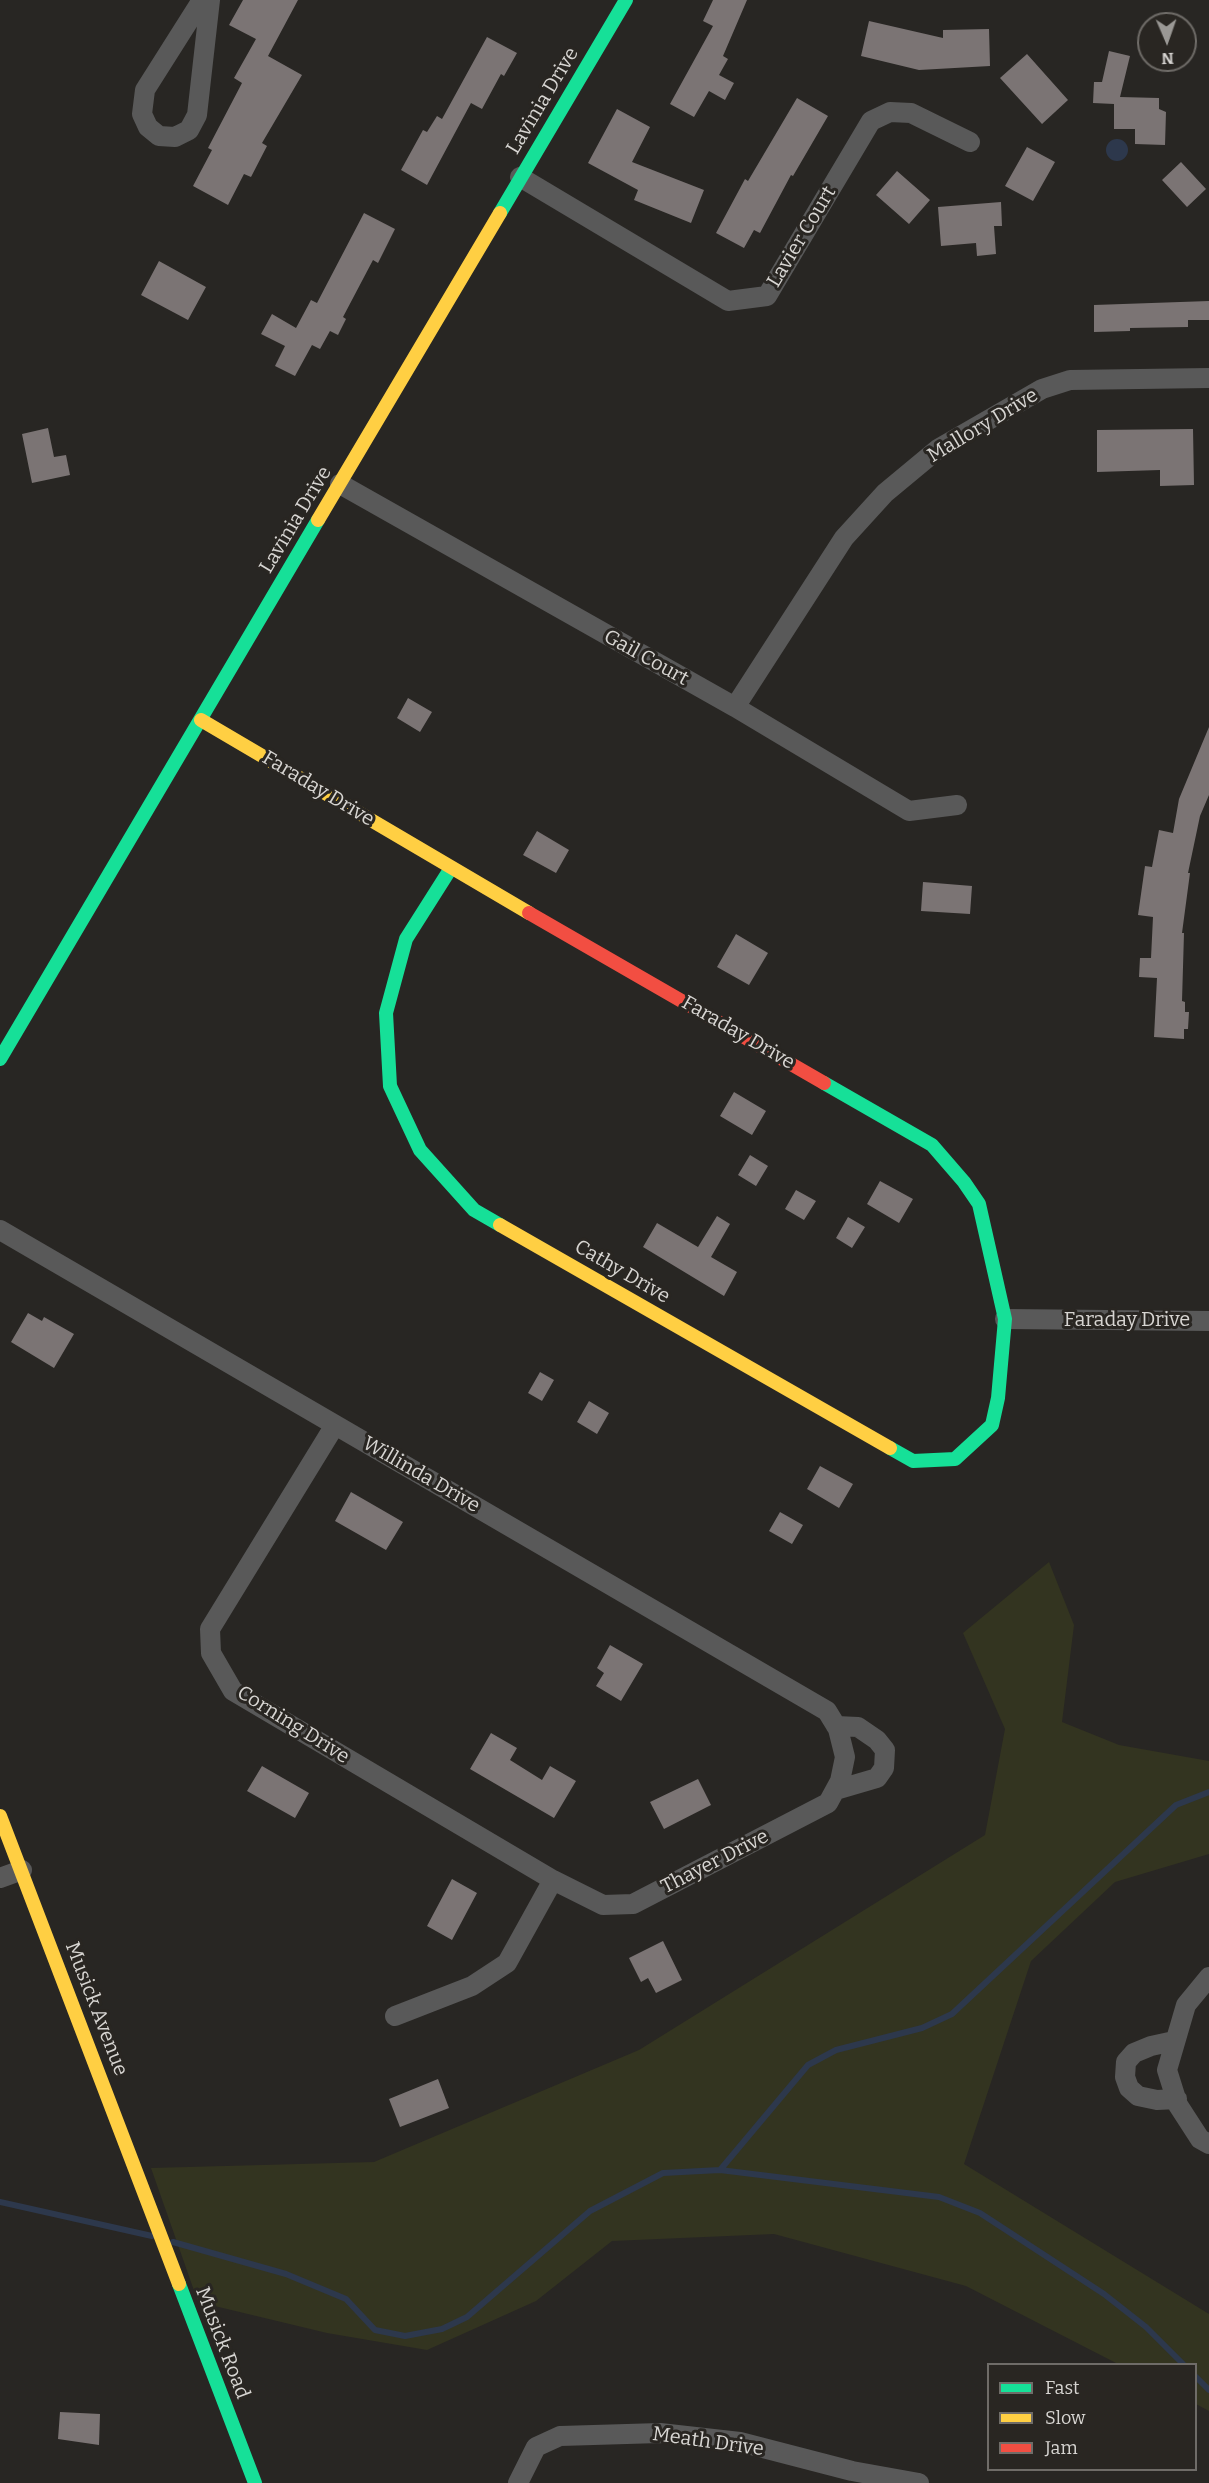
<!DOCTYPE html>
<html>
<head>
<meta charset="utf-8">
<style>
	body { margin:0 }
	#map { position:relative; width:1209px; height:2483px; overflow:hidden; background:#282623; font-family:Bitter,serif }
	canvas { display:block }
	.legend { position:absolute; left:987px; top:2363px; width:210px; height:108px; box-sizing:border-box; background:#292622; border:2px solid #6f6c68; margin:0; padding:8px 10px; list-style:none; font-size:18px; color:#d7d5d2 }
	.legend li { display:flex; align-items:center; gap:12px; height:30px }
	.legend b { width:30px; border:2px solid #6f6c68 }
	.north { position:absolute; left:1137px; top:12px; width:60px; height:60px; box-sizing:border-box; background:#292622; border:2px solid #6f6c68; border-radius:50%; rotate:178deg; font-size:16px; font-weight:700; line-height:24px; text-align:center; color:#d7d5d2 }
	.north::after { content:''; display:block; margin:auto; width:21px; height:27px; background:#9a9895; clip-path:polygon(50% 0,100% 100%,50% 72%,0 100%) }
</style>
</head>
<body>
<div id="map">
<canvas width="1209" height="2483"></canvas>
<ul class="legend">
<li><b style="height:8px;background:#16e098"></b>Fast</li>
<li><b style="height:8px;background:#ffcf43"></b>Slow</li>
<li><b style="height:8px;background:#f24e42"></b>Jam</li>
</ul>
<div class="north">N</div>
</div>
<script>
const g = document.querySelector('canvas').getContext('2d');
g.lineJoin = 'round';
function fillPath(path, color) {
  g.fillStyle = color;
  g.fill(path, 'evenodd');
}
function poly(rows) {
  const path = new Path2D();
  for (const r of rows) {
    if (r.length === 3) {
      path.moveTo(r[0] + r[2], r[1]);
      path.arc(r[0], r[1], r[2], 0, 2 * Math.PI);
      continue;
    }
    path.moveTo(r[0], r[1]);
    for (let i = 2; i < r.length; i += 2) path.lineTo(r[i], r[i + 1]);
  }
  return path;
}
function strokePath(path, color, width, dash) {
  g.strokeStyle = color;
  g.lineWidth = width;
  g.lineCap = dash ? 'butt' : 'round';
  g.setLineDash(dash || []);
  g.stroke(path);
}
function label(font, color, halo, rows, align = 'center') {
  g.font = font + ' Bitter,serif';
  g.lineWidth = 6;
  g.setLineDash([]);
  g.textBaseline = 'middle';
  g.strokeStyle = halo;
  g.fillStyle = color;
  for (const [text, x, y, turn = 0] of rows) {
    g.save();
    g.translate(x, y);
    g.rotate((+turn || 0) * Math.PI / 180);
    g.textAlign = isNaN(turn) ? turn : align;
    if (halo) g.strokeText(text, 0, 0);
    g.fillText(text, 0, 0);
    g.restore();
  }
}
fillPath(poly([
	[1049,1562,1074,1625,1062,1722,1119,1745,1209,1761,1209,1854,1115,1882,1031,1961,964,2164,1209,2314,1209,2411,1196,2404,1196,2364,1118,2364,966,2286,774,2234,612,2241,536,2301,427,2350,327,2333,198,2302,151,2168,374,2162,639,2050,985,1835,1005,1729,963,1633]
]), '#333420');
fillPath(poly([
	[1117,150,11]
]), '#2d384c');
strokePath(poly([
	[720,2170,808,2065,836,2050,922,2028,952,2014,1176,1805,1209,1792],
	[0,2202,152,2236],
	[173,2242,286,2274,346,2299,375,2330,405,2336,442,2329,467,2317,590,2211,663,2173,720,2170,939,2197,980,2213,1104,2294,1146,2327,1183,2364],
	[1196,2377,1209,2390]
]), '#2d384c', 6);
fillPath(poly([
	[243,0,298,0,268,56,302,75,262,143,267,146,251,177,244,174,228,205,193,186,212,150,208,148,242,83,234,78,256,39,229,25],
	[713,0,747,0,723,56,728,59,719,75,734,83,725,100,709,91,694,117,670,104,713,26,703,21],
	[869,21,943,38,943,30,989,29,990,66,919,70,861,56],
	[487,37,517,53,504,76,501,74,482,109,471,103,427,185,401,170,423,130,427,132,437,116,442,119],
	[1109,51,1130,56,1120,97,1159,98,1159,109,1166,112,1165,145,1135,144,1135,129,1114,129,1114,104,1093,103,1094,82,1102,82],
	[1027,54,1068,100,1042,124,1000,78],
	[797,98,828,116,793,176,791,175,760,233,754,230,744,248,716,233,745,179,748,181],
	[617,109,650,127,632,162,704,190,691,223,634,200,638,190,588,163],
	[1027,147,1055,162,1033,201,1005,186],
	[1181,162,1206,189,1187,207,1162,180],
	[897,171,930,200,909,224,876,195],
	[1001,202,1002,226,994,226,996,254,977,256,976,243,941,246,938,207],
	[364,213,395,229,378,263,373,260,343,317,346,319,338,335,330,331,320,349,312,345,295,376,275,366,285,346,261,334,272,314,296,328,311,300,317,303],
	[159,261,206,287,188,320,141,295],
	[1209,301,1209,320,1188,320,1188,327,1130,328,1130,331,1094,332,1094,305],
	[48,428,54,457,66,455,70,475,32,483,22,434],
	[1193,429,1194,485,1160,486,1160,470,1097,472,1097,430],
	[408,698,432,712,420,732,397,718],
	[1209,727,1209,795,1200,816,1188,873,1190,873,1182,933,1184,933,1182,1001,1185,1002,1185,1012,1189,1012,1188,1029,1184,1029,1184,1039,1154,1037,1157,978,1139,977,1140,958,1151,958,1153,917,1138,915,1145,866,1152,867,1159,830,1173,833,1179,799],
	[537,831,569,850,556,873,523,855],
	[923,882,972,886,970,914,921,911],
	[736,934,768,953,749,985,717,967],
	[734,1092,766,1111,752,1135,720,1116],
	[750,1155,768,1166,756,1186,738,1175],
	[880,1181,913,1199,899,1223,867,1204],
	[796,1190,816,1201,804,1220,785,1209],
	[717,1216,730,1224,711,1257,737,1272,724,1296,643,1247,657,1223,698,1247],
	[848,1217,865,1227,852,1248,836,1238],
	[28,1313,42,1321,44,1317,74,1334,54,1368,11,1342],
	[540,1372,554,1380,542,1401,528,1393],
	[589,1401,609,1413,597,1434,577,1422],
	[820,1466,853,1484,839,1508,807,1489],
	[351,1492,403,1522,386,1550,335,1521],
	[780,1512,803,1525,792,1544,769,1531],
	[610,1645,643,1664,621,1701,596,1686,604,1673,597,1668],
	[491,1733,517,1748,510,1760,542,1780,550,1766,576,1781,554,1818,470,1769],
	[262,1766,309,1793,295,1818,247,1791],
	[698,1779,711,1805,664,1829,650,1802],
	[452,1879,477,1893,452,1940,427,1926],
	[663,1941,682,1980,656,1993,648,1978,641,1982,629,1958],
	[438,2079,449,2108,400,2127,389,2099],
	[60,2412,100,2414,99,2445,58,2439]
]), '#7b7474');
strokePath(poly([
	[202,0,145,90,142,114,148,127,159,136,175,137,189,130,197,115,210,0],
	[520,177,728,301,767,296,871,121,890,112,911,113,970,142],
	[340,484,735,707,909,811,957,805],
	[735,707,844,538,885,493,938,449,1042,389,1070,380,1209,378],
	[0,1230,827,1711,838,1729,845,1757,840,1781,828,1803,633,1904,603,1905,553,1880,233,1691,211,1653,210,1629,335,1425],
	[1005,1319,1209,1321],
	[836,1790,877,1778,884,1768,885,1750,877,1740,858,1727,836,1726],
	[0,1878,22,1870],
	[1209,1977,1186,2005,1167,2070,1178,2105,1200,2139,1209,2144],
	[395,2016,472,1986,507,1963,553,1880],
	[1174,2041,1151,2046,1134,2053,1126,2062,1125,2077,1129,2088,1138,2096,1157,2100,1177,2099],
	[518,2483,536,2447,560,2436,660,2433,740,2442,852,2471,919,2483]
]), '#595959', 20);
strokePath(poly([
	[500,213,626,0],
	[451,868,406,939,386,1013,390,1086,420,1150,474,1210,500,1225],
	[0,1059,318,520],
	[824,1083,932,1145,964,1182,979,1204,1005,1319,998,1398,992,1425,955,1459,913,1461,890,1448],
	[179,2284,255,2483]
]), '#16e098', 14);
strokePath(poly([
	[318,520,500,213],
	[201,720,529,913],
	[500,1225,890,1448],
	[0,1816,179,2284]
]), '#ffcf43', 14);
strokePath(poly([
	[529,913,824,1083]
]), '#f24e42', 14);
label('20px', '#d7d5d2', '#292622', [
	["Lavinia Drive",543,101,-59],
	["Lavier Court",802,237,-59],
	["Mallory Drive",983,426,-31],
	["Lavinia Drive",296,520,-59],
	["Gail Court",646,658,29],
	["Faraday Drive",318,789,31],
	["Faraday Drive",738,1033,30],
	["Cathy Drive",622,1272,30],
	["Faraday Drive",1127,1320],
	["Willinda Drive",421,1475,30],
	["Corning Drive",293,1725,32],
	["Thayer Drive",715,1862,-27],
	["Musick Avenue",96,2009,69],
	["Musick Road",222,2343,69],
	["Meath Drive",708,2442,8]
]);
</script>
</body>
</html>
